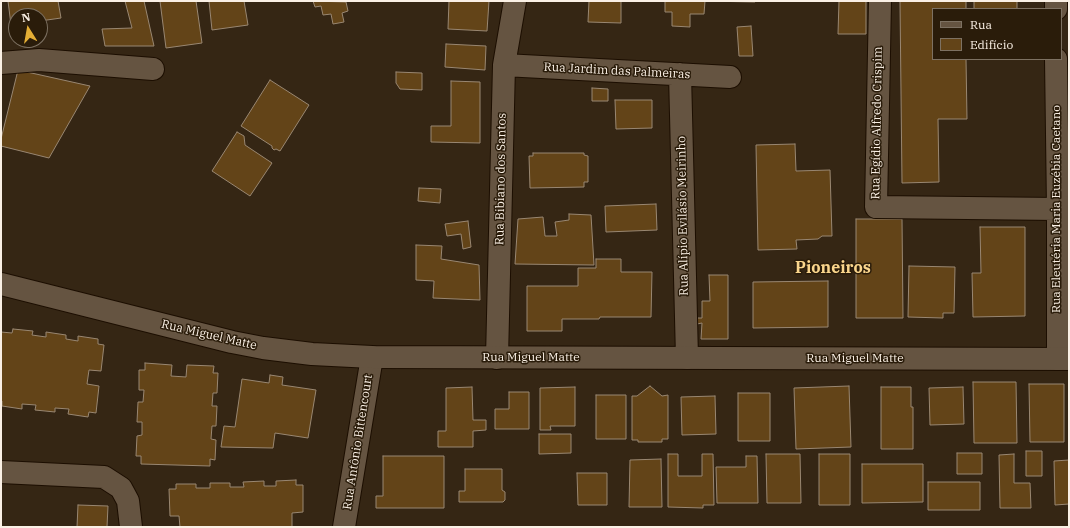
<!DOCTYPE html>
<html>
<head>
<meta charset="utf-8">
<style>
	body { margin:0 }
	#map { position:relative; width:1070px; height:528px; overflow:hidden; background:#352614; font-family:"IBM Plex Serif",serif }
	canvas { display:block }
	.frame { position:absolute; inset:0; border:2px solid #faf0e5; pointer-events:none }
	.legend { position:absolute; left:932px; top:8px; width:130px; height:52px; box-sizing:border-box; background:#2a1c0a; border:1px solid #7d7162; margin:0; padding:5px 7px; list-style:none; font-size:12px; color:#faf0e5 }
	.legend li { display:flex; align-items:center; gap:8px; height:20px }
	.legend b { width:20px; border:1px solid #7d7162 }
	.north { position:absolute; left:8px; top:8px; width:40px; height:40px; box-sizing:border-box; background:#2a1c0a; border:1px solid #7d7162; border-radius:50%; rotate:349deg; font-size:11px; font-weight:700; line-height:16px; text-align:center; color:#faf0e5 }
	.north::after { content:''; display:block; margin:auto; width:14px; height:18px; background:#e4ae35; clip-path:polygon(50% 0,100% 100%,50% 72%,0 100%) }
</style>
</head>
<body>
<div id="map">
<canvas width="1070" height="528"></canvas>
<div class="frame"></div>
<ul class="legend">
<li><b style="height:5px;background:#655441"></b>Rua</li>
<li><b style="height:11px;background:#634418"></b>Edifício</li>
</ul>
<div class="north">N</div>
</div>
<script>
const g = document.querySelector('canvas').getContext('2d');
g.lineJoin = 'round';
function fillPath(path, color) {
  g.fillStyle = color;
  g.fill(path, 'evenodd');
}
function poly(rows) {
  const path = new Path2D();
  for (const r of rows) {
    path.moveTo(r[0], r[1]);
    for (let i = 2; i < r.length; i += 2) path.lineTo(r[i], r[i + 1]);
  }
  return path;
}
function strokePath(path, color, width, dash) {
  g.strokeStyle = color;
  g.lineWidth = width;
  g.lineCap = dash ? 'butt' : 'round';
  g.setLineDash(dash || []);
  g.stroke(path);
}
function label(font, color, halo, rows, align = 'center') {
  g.font = font + ' "IBM Plex Serif",serif';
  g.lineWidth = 3;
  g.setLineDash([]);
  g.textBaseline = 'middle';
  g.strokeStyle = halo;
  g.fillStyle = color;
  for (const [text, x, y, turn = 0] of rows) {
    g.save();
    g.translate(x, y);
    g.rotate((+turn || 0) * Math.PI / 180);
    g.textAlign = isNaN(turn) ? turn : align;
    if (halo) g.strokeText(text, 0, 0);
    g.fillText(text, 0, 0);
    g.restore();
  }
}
const building = poly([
	[8,1,58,1,61,18,40,21,40,16,16,16,16,24,11,25,8,1],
	[125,1,144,1,154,46,105,46,102,29,132,28,125,1],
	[160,1,196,1,202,43,166,48,160,1],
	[209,1,244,1,248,25,212,30,209,1],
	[313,1,346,2,348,11,342,13,344,22,333,24,331,14,323,15,321,6,315,7,313,1],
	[449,1,489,1,487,31,448,29,449,1],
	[589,1,621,1,621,23,588,22,589,1],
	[665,1,755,1,755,2,705,1,704,14,690,14,690,27,672,26,672,12,665,12,665,1],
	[839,1,866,1,866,34,838,34,839,1],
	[900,1,966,1,966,9,933,9,933,59,966,59,967,119,938,119,939,182,902,183,900,1],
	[974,1,1017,1,1017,9,974,9,974,1],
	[751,26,753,56,739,56,737,27,751,26],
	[446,44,486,46,485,70,445,67,446,44],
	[18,70,90,86,49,158,1,146,1,139,18,70],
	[396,72,422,73,422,90,400,89,396,83,396,72],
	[270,80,309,105,280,151,276,149,274,150,272,148,272,146,241,126,270,80],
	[451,81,480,82,480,143,431,142,431,126,451,126,451,81],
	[592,88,608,89,608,101,592,101,592,88],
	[615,100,652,100,652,128,616,129,615,100],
	[237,132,244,136,245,145,272,163,250,196,212,171,237,132],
	[795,144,796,171,830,170,832,236,822,236,818,239,796,240,797,249,758,250,756,145,795,144],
	[533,153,584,153,584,155,588,156,588,182,584,182,584,187,530,188,529,156,533,156,533,153],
	[419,188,441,189,440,203,418,201,419,188],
	[656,204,657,230,606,232,605,206,656,204],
	[569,214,591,215,594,265,515,264,518,219,543,217,545,236,557,236,555,222,569,220,569,214],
	[856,219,902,219,903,318,856,318,856,219],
	[468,221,471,247,463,249,461,234,447,236,445,224,468,221],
	[980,227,1025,227,1025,316,973,317,972,273,981,273,980,227],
	[416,245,442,246,441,259,479,265,480,300,433,298,434,281,416,280,416,245],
	[596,259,621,259,621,272,652,272,651,317,600,317,599,319,562,319,562,331,527,331,527,286,578,286,578,268,596,268,596,259],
	[909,266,955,267,954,313,943,313,943,318,908,317,909,266],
	[709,275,728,275,728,339,701,339,702,323,697,324,697,318,702,318,702,301,710,301,709,275],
	[828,281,828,327,753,328,753,282,828,281],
	[13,329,33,331,32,335,46,337,46,332,66,335,66,339,78,341,78,336,98,339,98,344,104,345,101,371,89,370,87,384,99,386,96,413,89,412,88,417,68,414,69,409,55,408,55,412,35,410,36,405,22,404,22,409,2,406,2,401,1,401,1,332,12,333,13,329],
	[145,363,172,365,171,376,186,377,187,365,214,366,213,373,218,373,217,393,213,393,212,406,217,406,216,426,212,426,211,439,216,440,215,460,210,459,210,466,141,464,141,456,136,456,137,436,142,435,142,422,137,422,138,402,143,402,144,390,139,390,139,370,145,370,145,363],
	[270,375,283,377,282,385,316,390,308,438,275,433,273,448,221,447,224,426,235,427,242,379,269,383,270,375],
	[973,382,1016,382,1017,443,974,443,973,382],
	[1029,384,1064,384,1064,442,1030,442,1029,384],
	[650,386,662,396,668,395,668,439,662,439,662,442,638,442,638,440,632,440,632,396,637,396,650,386],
	[849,386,851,447,796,449,794,388,849,386],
	[472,387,473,420,486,420,486,430,473,431,473,447,438,447,438,431,446,431,446,388,472,387],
	[575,387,575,426,550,426,551,430,540,430,540,388,575,387],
	[881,387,911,387,911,407,913,407,913,449,881,449,881,387],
	[963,387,964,424,930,425,929,388,963,387],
	[509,392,529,392,529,429,495,429,495,409,509,409,509,392],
	[738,393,770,393,770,441,738,441,738,393],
	[596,395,626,395,626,439,596,439,596,395],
	[715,396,716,434,682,435,681,397,715,396],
	[539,434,571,434,571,453,539,454,539,434],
	[1026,451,1042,451,1042,476,1026,476,1026,451],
	[957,453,982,453,982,474,957,474,957,453],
	[668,454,678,454,678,476,702,476,702,454,713,454,714,505,703,505,703,508,668,507,668,454],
	[766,454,800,454,801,503,767,503,766,454],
	[819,454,850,454,850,505,819,505,819,454],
	[1014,454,1014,483,1030,483,1031,508,1000,508,999,455,1014,454],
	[383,456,444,456,444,508,376,508,376,496,383,496,383,456],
	[746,456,757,456,758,503,717,503,716,467,746,467,746,456],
	[661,459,662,507,629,507,630,460,661,459],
	[1069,460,1069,504,1055,505,1054,461,1069,460],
	[862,464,923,464,923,502,862,503,862,464],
	[465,469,502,469,502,490,505,492,505,500,503,502,459,502,459,491,465,491,465,469],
	[577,473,607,473,607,505,578,505,577,473],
	[296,480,296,485,303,485,303,512,292,513,292,527,180,527,179,516,170,516,169,489,176,489,176,484,196,484,196,488,210,488,210,483,230,483,230,487,244,487,243,482,264,481,264,486,276,486,276,481,296,480],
	[928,482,980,482,980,510,928,510,928,482],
	[78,505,108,506,107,527,77,527,78,505]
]);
fillPath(building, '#634418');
strokePath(building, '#998772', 1);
const minor = poly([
	[880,1,876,207,1058,209],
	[1056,1,1056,9],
	[1056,59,1058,209,1058,359],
	[1,63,39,60,153,69],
	[504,65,730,77],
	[680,74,687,358],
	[497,358,504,65,515,1],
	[1,472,104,477,121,488,128,501,131,527]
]);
const tertiary = poly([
	[344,527,372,357]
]);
const secondary = poly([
	[1,284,232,342,263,348,312,354,372,357,1069,359]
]);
strokePath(minor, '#1c0e01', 24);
strokePath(tertiary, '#1c0e01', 24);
strokePath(secondary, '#1c0e01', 24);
strokePath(minor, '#655441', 22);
strokePath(tertiary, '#655441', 22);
strokePath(secondary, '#655441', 22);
label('12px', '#faf0e5', '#2a1c0a', [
	["Rua Jardim das Palmeiras",617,71,3],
	["Rua Egídio Alfredo Crispim",877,123,-89],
	["Rua Bibiano dos Santos",501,179,-89],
	["Rua Eleutéria Maria Euzébia Caetano",1057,209,-90],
	["Rua Alípio Evilásio Meirinho",683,216,-91],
	["Rua Miguel Matte",209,335,13],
	["Rua Miguel Matte",531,358],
	["Rua Miguel Matte",855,359],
	["Rua Antônio Bittencourt",358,442,-81]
]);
label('bold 16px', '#fad58c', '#2a1c0a', [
	["Pioneiros",833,268]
]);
</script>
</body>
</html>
